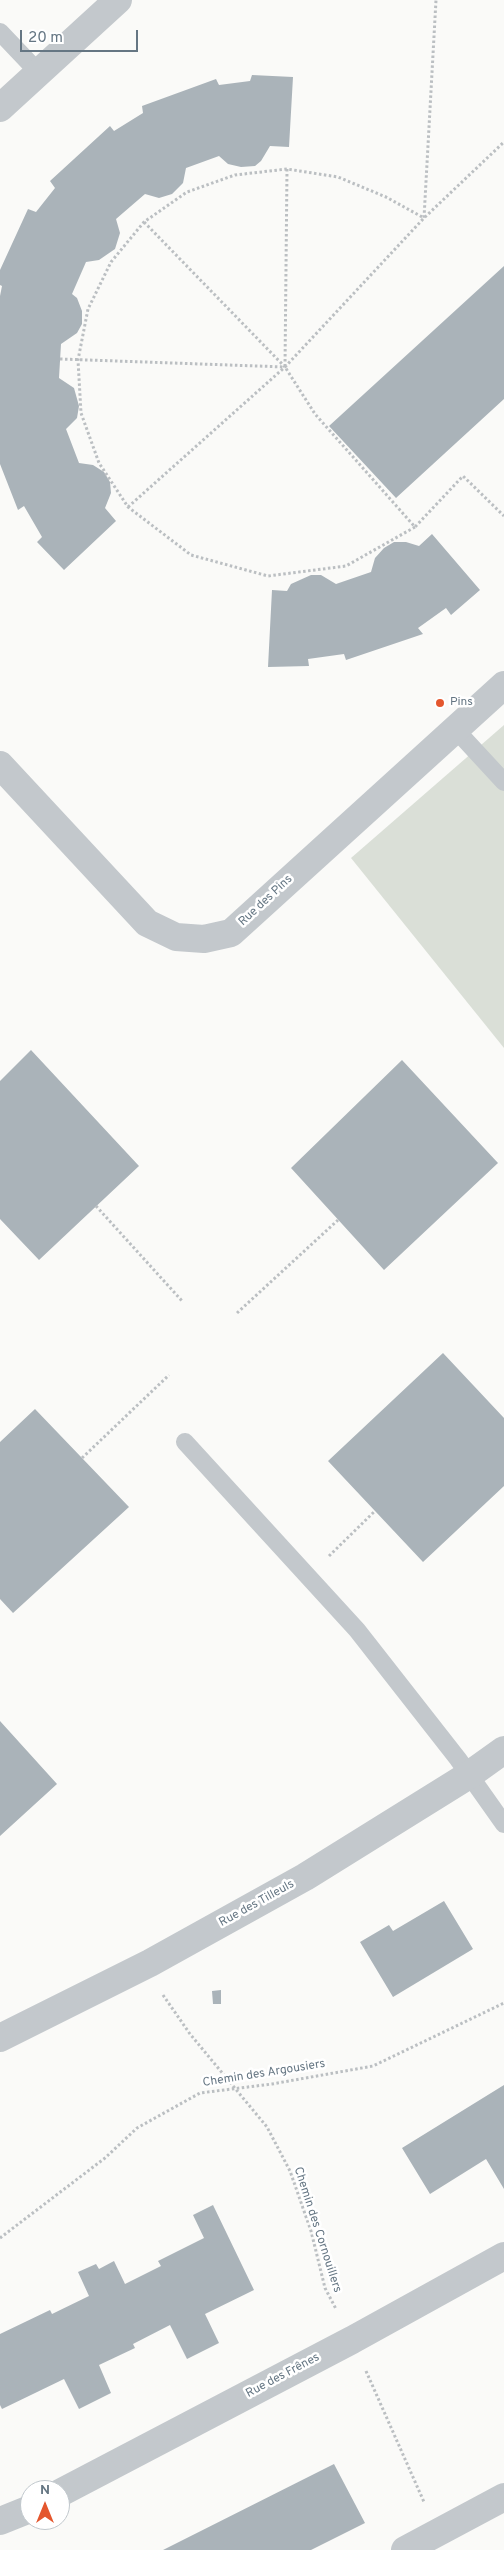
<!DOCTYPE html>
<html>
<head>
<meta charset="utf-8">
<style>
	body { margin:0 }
	#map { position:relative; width:504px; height:2550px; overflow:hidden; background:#fafaf8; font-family:Overpass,sans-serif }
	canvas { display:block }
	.north { position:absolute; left:20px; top:2480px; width:50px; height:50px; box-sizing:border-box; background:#fff; border:1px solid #c1c8cd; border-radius:50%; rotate:0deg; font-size:14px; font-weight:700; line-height:20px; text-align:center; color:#657683 }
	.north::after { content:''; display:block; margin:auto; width:18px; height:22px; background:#e4572e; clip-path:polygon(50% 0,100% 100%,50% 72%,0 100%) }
	.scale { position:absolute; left:20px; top:30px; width:118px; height:22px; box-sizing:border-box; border:2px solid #657683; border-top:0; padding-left:6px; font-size:15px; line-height:18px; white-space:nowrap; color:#657683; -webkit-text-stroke:4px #fff; paint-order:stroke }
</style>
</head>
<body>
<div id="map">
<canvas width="504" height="2550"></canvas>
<div class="north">N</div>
<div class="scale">20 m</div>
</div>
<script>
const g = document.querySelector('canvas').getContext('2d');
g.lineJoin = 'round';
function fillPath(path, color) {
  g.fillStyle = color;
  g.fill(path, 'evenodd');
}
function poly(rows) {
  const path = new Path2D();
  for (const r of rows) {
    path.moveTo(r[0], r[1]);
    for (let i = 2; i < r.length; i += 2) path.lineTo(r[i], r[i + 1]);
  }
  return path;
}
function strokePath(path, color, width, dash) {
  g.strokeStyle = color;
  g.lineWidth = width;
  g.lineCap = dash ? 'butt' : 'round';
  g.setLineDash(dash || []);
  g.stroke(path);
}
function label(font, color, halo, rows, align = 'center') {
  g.font = font + ' Overpass,sans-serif';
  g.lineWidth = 5;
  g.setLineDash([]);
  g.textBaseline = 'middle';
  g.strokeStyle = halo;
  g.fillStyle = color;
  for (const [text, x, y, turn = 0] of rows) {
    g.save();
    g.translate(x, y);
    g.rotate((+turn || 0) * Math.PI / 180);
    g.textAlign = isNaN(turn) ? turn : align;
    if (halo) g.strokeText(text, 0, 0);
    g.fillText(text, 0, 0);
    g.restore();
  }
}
fillPath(poly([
	[504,725,504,1048,351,858]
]), '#dadfd7');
fillPath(poly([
	[252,75,293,77,289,147,270,146,261,161,255,166,241,167,228,164,219,156,186,168,183,183,172,194,159,198,145,194,116,219,120,233,115,249,99,260,86,262,72,294,77,298,82,311,82,324,77,333,61,344,59,378,74,388,79,406,77,418,66,429,79,463,93,465,104,472,110,482,111,493,105,508,116,521,64,570,37,542,42,537,24,506,18,510,0,464,0,296,2,286,0,285,0,270,28,209,36,212,55,188,50,181,110,126,114,131,143,113,142,106,216,79,219,85,250,81],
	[504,266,504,399,396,498,329,426],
	[432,534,480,590,451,615,446,608,418,628,423,634,346,660,344,654,308,659,309,666,268,667,272,590,287,591,291,584,311,575,321,575,336,584,371,572,375,558,384,548,394,542,406,542,419,546],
	[31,1050,139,1166,39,1260,0,1219,0,1081],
	[402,1060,498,1163,384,1270,291,1168],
	[443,1353,504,1418,504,1486,423,1562,328,1461],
	[35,1409,129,1507,13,1613,0,1599,0,1442],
	[0,1721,57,1784,0,1836],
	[444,1901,473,1949,393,1997,360,1942,389,1925,393,1931],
	[221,1990,221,2004,213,2004,212,1991],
	[504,2085,504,2189,486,2159,430,2194,402,2148],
	[213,2205,254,2290,205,2314,219,2343,187,2359,170,2325,133,2344,135,2348,99,2365,111,2393,79,2409,64,2379,2,2409,0,2405,0,2334,50,2310,52,2314,89,2296,78,2272,96,2264,99,2269,114,2261,125,2284,161,2266,158,2261,204,2238,193,2215],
	[334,2464,365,2523,311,2550,163,2550]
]), '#aab3b9');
strokePath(poly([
	[287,169,285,367,315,414,415,527,463,476,504,516],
	[60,359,285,367,424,218,504,142],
	[128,507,285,367,144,222],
	[415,527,346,566,268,576,191,555,128,507,99,463,81,413,78,360,88,309,111,262,144,222,187,192,235,175,287,169,338,177,386,197,424,218,436,0],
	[96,1206,183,1302],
	[237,1313,338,1220],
	[82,1458,169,1375],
	[329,1556,375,1511],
	[163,1995,190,2034,267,2127,290,2171,311,2231,325,2288,336,2309],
	[0,2238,105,2158,137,2128,200,2093,272,2084,373,2066,504,2003],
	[366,2371,424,2502]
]), '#bbbfc2', 3, [2.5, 2.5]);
strokePath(poly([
	[0,32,39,73],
	[456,730,504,782],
	[185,1442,357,1630,458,1759,504,1824]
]), '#c3c8cc', 18);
strokePath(poly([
	[0,108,118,0],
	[0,765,147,923,176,937,204,939,231,933,504,685],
	[0,2038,150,1963,305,1877,469,1775,504,1750],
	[60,2493,352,2340,504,2256],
	[0,2521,30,2509],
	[405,2550,504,2497]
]), '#c3c8cc', 28);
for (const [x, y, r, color] of [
	[440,703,5,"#e4572e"]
]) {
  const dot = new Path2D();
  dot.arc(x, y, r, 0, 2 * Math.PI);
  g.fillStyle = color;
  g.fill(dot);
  strokePath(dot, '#fff', 2);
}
label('12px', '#657683', '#fff', [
	["Pins",450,703]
], 'left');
label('12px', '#657683', '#fff', [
	["Rue des Pins",266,901,-43],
	["Rue des Tilleuls",257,1904,-29],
	["Chemin des Argousiers",264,2074,-9],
	["Chemin des Cornouillers",317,2230,72],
	["Rue des Frênes",283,2376,-28]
]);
</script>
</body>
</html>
